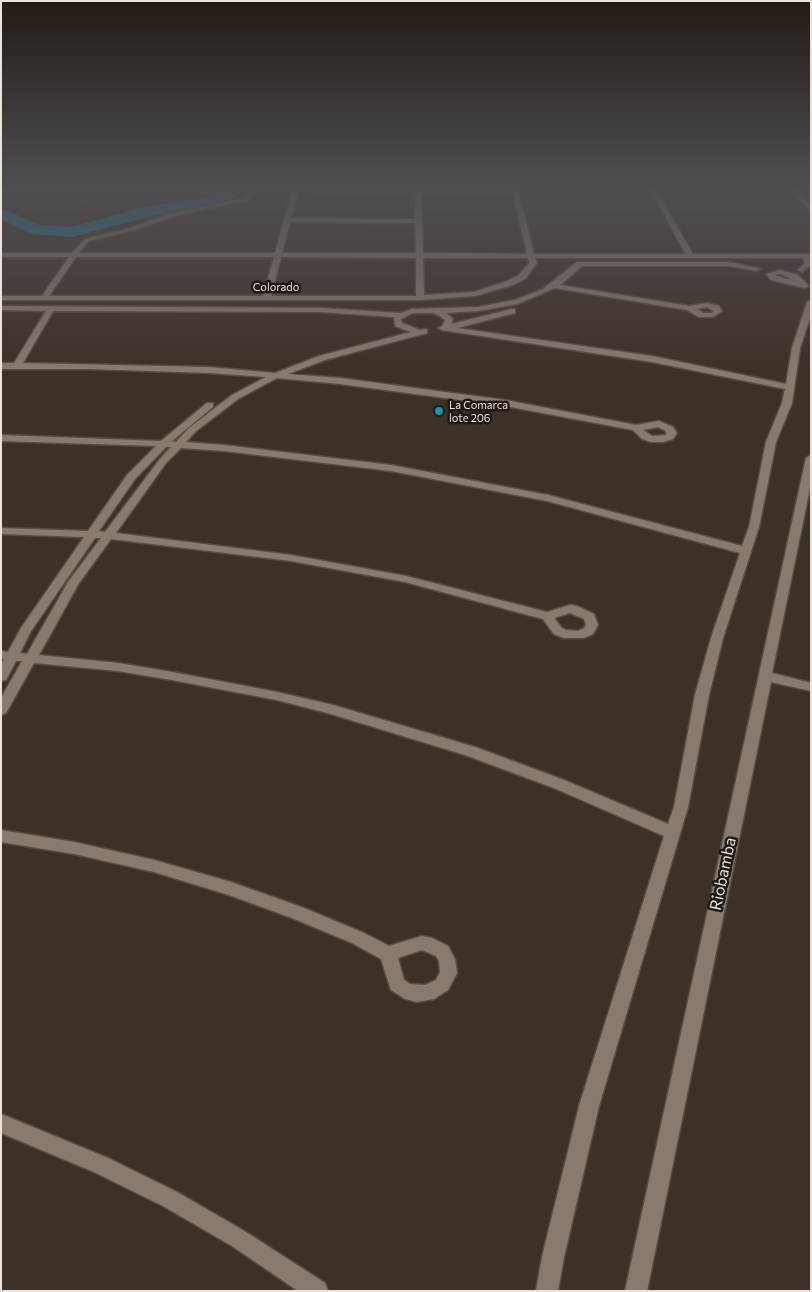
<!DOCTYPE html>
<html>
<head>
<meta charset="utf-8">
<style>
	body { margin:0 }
	#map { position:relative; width:812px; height:1292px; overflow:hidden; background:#3d3127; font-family:Commissioner,sans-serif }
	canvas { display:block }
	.frame { position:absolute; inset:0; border:2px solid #eae2db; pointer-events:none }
</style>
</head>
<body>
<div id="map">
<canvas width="812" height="1292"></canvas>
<div class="frame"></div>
</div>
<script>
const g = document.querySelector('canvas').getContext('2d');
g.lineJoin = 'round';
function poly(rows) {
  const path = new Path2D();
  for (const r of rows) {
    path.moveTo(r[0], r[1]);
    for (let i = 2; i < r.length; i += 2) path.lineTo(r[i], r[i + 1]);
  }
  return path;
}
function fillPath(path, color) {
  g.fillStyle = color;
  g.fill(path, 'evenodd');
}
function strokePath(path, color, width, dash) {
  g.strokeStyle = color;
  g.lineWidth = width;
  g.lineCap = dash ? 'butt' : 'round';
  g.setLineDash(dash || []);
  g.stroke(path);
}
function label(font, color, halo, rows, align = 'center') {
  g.font = font + ' Commissioner,sans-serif';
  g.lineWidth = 5;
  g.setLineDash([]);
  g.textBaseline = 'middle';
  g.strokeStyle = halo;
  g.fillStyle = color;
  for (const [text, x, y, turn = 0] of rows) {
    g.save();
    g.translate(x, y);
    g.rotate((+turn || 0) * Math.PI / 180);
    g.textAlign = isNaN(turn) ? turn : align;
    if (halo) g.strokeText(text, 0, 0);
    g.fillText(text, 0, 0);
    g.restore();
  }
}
fillPath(poly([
	[226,190,245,190,230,201,148,217,72,237,31,234,1,219,1,208,40,225,72,227,145,207,212,196,226,190]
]), '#147fa6');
const minor = poly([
	[1,190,518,190,534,254,686,254,650,190,656,190,693,254,811,254,811,265,802,272,798,270,805,263,803,258,535,258,537,263,525,279,513,285,475,296,420,300,1,300,1,296,42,296,69,257,1,257,1,253,72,253,85,239,131,228,171,213,243,198,251,192,1,192,1,190],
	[257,192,292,192,275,253,79,253,89,241,135,230,175,216,247,200,257,192],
	[298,192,415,193,415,219,291,218,298,192],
	[421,193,513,193,527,254,423,253,421,193],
	[290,222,415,223,416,253,282,253,290,222],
	[76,257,274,257,263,296,49,296,76,257],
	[281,257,416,258,416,296,271,296,281,257],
	[423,258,528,258,529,263,519,275,507,281,474,292,424,295,423,258],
	[790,190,796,190,811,206,811,212,790,190],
	[577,262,730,262,760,269,756,271,730,266,582,266,560,285,689,306,707,303,719,306,722,311,713,317,699,317,687,310,555,288,517,304,478,311,446,313,453,319,450,327,451,324,512,309,515,309,515,313,457,328,652,356,786,384,792,348,807,302,811,300,811,315,800,348,792,403,776,442,759,527,723,638,709,695,688,807,599,1106,564,1257,558,1291,536,1291,542,1257,579,1106,664,836,554,788,465,755,331,714,277,700,172,680,118,671,34,663,6,713,1,715,1,698,22,661,16,661,6,680,1,681,1,664,4,659,1,659,1,651,8,652,21,628,84,537,1,534,1,528,88,531,127,475,156,446,1,441,1,435,161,441,207,403,213,403,213,407,172,441,176,442,189,428,232,395,266,377,209,373,90,369,1,369,1,363,14,363,46,311,1,310,1,306,320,308,401,313,412,309,478,307,515,300,543,289,577,262],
	[707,307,714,311,711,313,703,313,697,309,707,307],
	[53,311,320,312,394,317,395,326,411,332,319,356,275,373,209,367,23,363,53,311],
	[413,313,433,313,440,316,445,320,442,326,438,328,442,330,652,362,785,389,782,403,766,442,749,527,742,546,548,495,391,465,224,445,186,442,195,432,238,399,277,378,340,384,505,406,633,430,642,439,651,442,663,442,673,439,677,433,673,427,659,421,636,425,505,400,340,378,288,374,325,360,427,333,427,329,420,330,402,323,401,319,413,313],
	[658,427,666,431,666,435,652,436,643,430,658,427],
	[166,447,171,447,160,459,105,532,99,531,135,479,166,447],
	[181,448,224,451,391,471,547,501,740,553,711,638,695,695,674,807,668,824,564,780,475,747,333,705,277,692,172,672,118,663,39,655,79,583,111,539,291,561,405,582,543,619,554,634,564,638,584,638,593,634,598,625,594,614,577,606,570,605,547,612,406,576,291,555,116,533,166,463,181,448],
	[95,538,101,538,68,582,27,654,20,653,31,631,95,538],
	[570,613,584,619,586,625,584,628,578,631,566,630,562,628,554,618,570,613],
	[780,270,798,275,809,286,805,288,771,280,766,274,780,270],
	[780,274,791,278,786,279,775,275,780,274],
	[811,455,811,483,772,673,811,683,811,691,771,682,647,1291,625,1291,806,458,811,455],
	[1,830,74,842,154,860,231,882,304,908,364,933,389,946,422,936,432,938,448,946,455,959,457,973,448,990,434,999,417,1002,405,999,391,990,381,959,352,943,292,918,229,895,154,872,74,854,1,842,1,830],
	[422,950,436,956,439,961,440,972,436,980,425,985,410,984,404,980,398,958,422,950],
	[1,1114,108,1158,177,1192,246,1232,325,1283,328,1291,298,1291,232,1246,163,1206,94,1172,1,1133,1,1114]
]);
strokePath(minor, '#574d44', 3);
strokePath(poly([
	[37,207,58,211,88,202]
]), '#7e746b', 2, [1, 2]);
fillPath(minor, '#887a6e');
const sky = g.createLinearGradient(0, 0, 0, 371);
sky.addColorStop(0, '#221b15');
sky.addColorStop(0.51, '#514e52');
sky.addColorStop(1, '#514e5200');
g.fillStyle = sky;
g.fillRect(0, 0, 812, 371);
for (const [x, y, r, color] of [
	[439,411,5,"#0f9aa8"]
]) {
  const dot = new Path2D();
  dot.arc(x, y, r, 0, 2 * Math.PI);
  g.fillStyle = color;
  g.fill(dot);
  strokePath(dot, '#1f1a15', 2);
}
label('11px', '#eae2db', '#1f1a15', [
	["Colorado",276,287]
]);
label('11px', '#eae2db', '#1f1a15', [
	["La Comarca",449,405],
	["lote 206",449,418]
], 'left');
label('16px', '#eae2db', '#1f1a15', [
	["Riobamba",723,874,-78]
]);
</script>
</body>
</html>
